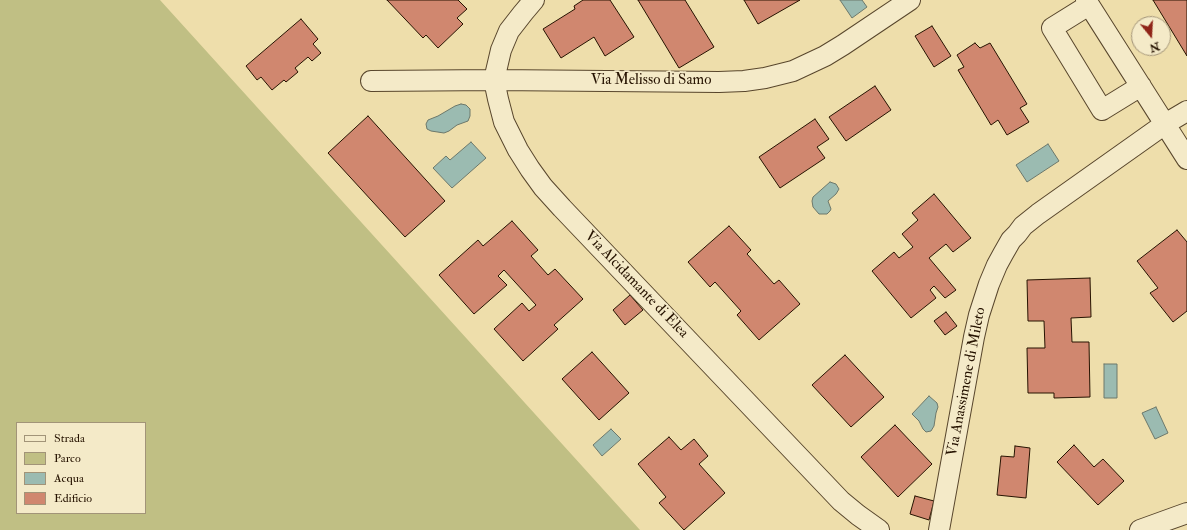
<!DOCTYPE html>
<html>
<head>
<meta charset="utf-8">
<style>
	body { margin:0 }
	#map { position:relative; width:1187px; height:530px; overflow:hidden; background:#eedeab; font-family:"IM FELL Double Pica",serif }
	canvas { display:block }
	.legend { position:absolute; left:16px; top:422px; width:130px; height:92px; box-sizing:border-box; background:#f4eac8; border:1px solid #a29478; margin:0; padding:5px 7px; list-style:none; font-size:12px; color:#261301 }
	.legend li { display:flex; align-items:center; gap:8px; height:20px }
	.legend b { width:20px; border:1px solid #a29478 }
	.north { position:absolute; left:1131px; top:16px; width:40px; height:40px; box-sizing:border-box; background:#f4eac8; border:1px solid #a29478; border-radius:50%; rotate:162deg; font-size:11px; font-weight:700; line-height:16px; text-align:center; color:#261301 }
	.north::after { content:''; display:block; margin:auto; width:14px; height:18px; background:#8f2418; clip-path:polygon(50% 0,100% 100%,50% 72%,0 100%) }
</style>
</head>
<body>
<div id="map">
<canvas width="1187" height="530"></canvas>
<ul class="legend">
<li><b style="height:5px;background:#f4eac8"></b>Strada</li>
<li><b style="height:11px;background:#c0bf84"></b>Parco</li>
<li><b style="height:11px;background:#9bbbb1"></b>Acqua</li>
<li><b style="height:11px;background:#d0876f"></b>Edificio</li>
</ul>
<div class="north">N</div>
</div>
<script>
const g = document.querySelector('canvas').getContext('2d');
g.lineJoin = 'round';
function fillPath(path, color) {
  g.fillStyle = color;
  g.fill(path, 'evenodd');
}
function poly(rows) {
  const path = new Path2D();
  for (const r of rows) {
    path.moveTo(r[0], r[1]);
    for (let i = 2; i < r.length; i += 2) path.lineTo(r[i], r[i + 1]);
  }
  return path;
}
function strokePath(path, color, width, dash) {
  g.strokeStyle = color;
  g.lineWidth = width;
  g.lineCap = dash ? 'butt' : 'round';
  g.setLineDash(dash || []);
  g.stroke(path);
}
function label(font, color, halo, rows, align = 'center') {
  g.font = font + ' "IM FELL Double Pica",serif';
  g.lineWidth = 3.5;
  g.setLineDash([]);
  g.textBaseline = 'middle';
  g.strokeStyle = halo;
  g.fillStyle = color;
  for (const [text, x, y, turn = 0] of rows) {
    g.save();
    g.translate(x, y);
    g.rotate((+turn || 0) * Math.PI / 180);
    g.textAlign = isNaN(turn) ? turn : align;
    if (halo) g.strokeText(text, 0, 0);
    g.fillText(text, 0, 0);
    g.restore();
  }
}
fillPath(poly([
	[0,0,160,0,640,530,0,530],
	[17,423,145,423,145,513,17,513]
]), '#c0bf84');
const water = poly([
	[840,0,862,0,867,7,852,18,840,0],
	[461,104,466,105,470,109,470,116,468,121,457,125,449,131,444,133,431,131,427,129,426,124,428,120,438,116,455,106,461,104],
	[471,142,486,158,452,188,433,168,446,156,450,160,471,142],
	[1048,144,1059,161,1027,182,1016,165,1048,144],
	[830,182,836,184,839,189,836,194,828,201,831,209,830,211,827,214,819,214,813,207,812,201,813,197,830,182],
	[1104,364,1117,364,1117,398,1104,398,1104,364],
	[929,396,937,403,938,407,936,413,934,426,931,431,926,432,923,429,919,421,912,414,929,396],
	[1156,407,1168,433,1155,439,1142,413,1156,407],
	[611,429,621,439,602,456,593,445,611,429]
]);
fillPath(water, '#9bbbb1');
strokePath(water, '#6c786b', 1);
const building = poly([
	[387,0,458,0,467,9,457,18,463,24,438,48,426,35,423,38,387,0],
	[583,0,610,0,634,37,605,56,594,37,561,58,543,29,575,9,574,6,583,0],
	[638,0,685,0,714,47,679,68,638,0],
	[744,0,800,0,758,24,744,0],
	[1153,0,1187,0,1187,56,1153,0],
	[301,19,318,39,313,44,321,53,312,61,308,57,295,68,298,72,286,82,284,80,272,90,261,77,257,80,246,66,301,19],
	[932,26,951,56,934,67,915,36,932,26],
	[975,43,980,48,990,43,1027,104,1020,108,1029,122,1007,135,998,120,991,125,958,70,964,67,957,55,975,43],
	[875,86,891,110,846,141,829,117,875,86],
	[368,116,445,201,405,237,328,153,368,116],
	[815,119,829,139,817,147,825,158,780,188,759,157,815,119],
	[934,194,971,238,953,252,946,244,929,258,956,290,945,298,934,286,930,290,936,298,911,318,872,271,894,252,899,258,913,247,902,234,918,220,912,213,934,194],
	[512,221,538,250,531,256,548,275,555,269,583,299,554,325,558,329,523,361,494,329,522,303,529,311,536,305,504,270,498,276,507,285,474,314,439,275,478,240,483,246,512,221],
	[729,226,751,250,747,254,774,284,779,280,800,304,759,340,737,315,741,311,715,282,710,287,688,262,729,226],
	[1177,230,1187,242,1187,311,1173,322,1150,293,1158,288,1137,261,1177,230],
	[1090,278,1091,317,1071,318,1072,342,1089,342,1090,397,1054,398,1054,393,1028,393,1027,348,1045,348,1044,321,1028,321,1027,280,1090,278],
	[630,295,643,310,625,325,613,310,630,295],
	[946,312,957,326,945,335,934,321,946,312],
	[592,352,629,393,599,420,562,379,592,352],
	[845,355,884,397,851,427,812,385,845,355],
	[895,425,932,464,898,497,861,457,895,425],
	[669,437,681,450,694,439,708,456,699,464,725,493,684,530,659,503,666,497,638,464,669,437],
	[1074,445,1094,467,1103,459,1124,481,1098,505,1057,462,1074,445],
	[1015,446,1030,448,1026,498,997,495,1001,456,1014,457,1015,446],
	[915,496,934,501,929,520,910,514,915,496]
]);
fillPath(building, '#d0876f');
strokePath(building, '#261301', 1);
const street = poly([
	[534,0,523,13,509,31,501,50,494,80,498,99,504,122,518,150,530,169,543,187,562,208,841,501,858,515,879,530],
	[1086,0,1187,159],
	[1089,5,1052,28,1102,110,1141,86],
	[371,81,494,80,719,82,744,81,765,78,793,71,825,56,843,45,910,0],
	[939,530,974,337,979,315,989,284,997,265,1003,254,1011,240,1017,234,1023,226,1038,214,1165,124,1187,111],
	[1140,530,1187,513]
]);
strokePath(street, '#58462c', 22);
strokePath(street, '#f4eac8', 20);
label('15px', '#261301', '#f4eac8', [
	["Via Melisso di Samo",651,81],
	["Via Alcidamante di Elea",636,285,46],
	["Via Anassimene di Mileto",967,382,-79]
]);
</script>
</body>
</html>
